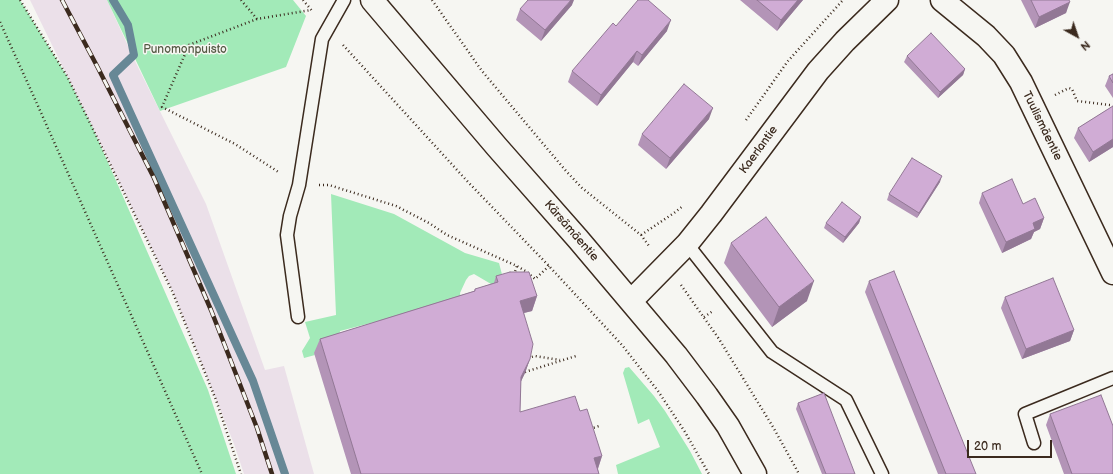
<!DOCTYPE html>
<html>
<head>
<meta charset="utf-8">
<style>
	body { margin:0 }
	#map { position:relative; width:1113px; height:474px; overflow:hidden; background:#f6f6f2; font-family:"Balsamiq Sans",sans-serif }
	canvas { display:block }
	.north { position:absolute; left:1057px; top:16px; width:40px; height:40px; -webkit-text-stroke:3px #f6f6f2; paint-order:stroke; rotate:140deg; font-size:11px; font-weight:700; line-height:16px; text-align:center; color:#3b2a1e }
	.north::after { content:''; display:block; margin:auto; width:14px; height:18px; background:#3b2a1e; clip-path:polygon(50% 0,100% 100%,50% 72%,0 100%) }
	.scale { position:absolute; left:967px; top:440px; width:85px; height:18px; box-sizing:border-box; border:2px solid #3b2a1e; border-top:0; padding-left:5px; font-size:12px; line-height:14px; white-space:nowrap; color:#3b2a1e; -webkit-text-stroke:3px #f6f6f2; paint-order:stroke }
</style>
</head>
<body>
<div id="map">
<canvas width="1113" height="474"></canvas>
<div class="north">N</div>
<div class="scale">20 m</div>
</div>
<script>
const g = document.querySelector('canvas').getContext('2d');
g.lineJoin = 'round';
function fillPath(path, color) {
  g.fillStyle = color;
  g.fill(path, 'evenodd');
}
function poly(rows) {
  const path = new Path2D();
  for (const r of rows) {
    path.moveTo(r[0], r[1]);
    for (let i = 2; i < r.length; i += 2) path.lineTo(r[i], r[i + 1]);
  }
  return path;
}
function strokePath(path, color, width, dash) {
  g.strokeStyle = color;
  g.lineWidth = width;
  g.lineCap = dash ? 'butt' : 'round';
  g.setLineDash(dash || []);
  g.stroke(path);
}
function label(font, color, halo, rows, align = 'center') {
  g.font = font + ' "Balsamiq Sans",sans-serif';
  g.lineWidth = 3;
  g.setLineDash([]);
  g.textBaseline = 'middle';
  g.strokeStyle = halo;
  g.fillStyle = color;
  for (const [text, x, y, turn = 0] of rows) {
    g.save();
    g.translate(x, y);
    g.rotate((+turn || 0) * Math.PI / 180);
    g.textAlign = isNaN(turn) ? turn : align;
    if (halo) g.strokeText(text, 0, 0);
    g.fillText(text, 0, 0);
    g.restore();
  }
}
fillPath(poly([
	[30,0,107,0,134,59,206,204,265,370,284,366,314,474,244,474,234,444,173,292]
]), '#ebe0e9');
fillPath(poly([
	[0,0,20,0,67,76,92,126,208,390,236,474,0,474],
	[107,0,293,0,306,16,286,67,160,111],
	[331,194,394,214,465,253,499,263,505,286,491,284,474,274,469,276,466,280,460,293,461,298,456,301,340,331,338,346,314,353,315,355,304,358,302,351,310,338,305,322,336,315],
	[629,367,654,396,665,411,690,451,702,474,618,474,616,465,660,447,649,419,638,424,623,373,625,368]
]), '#a2eab8');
strokePath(poly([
	[113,0,128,25,134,55,113,75,253,381,285,474]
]), '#678896', 8);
const service = poly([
	[687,244,772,352,846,400,882,474],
	[298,317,287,235,290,216,299,185,322,39,344,0],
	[1034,443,1025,414,1113,378]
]);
const minor = poly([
	[942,0,986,36,1004,55,1021,82,1113,273]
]);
const tertiary = poly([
	[372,0,497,147,578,239,676,355,707,396,728,426,755,474],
	[631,301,687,244,711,214,818,71,845,41,887,0]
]);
strokePath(service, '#3b2a1e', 15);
strokePath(minor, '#3b2a1e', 25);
strokePath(tertiary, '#3b2a1e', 25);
strokePath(poly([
	[20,0,67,76,173,293,216,400,241,474],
	[241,0,257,19,311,10],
	[303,0,313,12],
	[432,0,482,71,566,171,582,188,641,235,649,246],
	[257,19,189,45,162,107,235,144,280,173],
	[0,22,34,97,202,474],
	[343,45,468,182,549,266,622,345,658,391,685,432,709,474],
	[1055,95,1069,88,1072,89,1077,101,1110,105],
	[746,120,788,61,843,0],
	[319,185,329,185,396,206,429,223,447,235,517,266,527,272,535,279,549,266],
	[641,235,674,213,683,206],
	[514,275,517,266],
	[681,285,719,339,773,427,799,474],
	[704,317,713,311],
	[528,358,535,356,560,360],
	[525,372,576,356],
	[590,429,599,426]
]), '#3b2a1e', 2.5, [1, 3]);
strokePath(service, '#f6f6f2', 12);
strokePath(minor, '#f6f6f2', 22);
strokePath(tertiary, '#f6f6f2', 22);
const rail = poly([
	[62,0,97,66,154,178,211,310,257,428,272,474]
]);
strokePath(rail, '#3b2a1e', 4.5);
strokePath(rail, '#f6f6f2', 3, [9]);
fillPath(poly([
	[740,0,803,0,777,31],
	[1021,0,1069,0,1066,13,1035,28],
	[572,5,541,41,516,20,520,9],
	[616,26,667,31,638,66,633,62,597,106,568,82,572,71],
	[907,56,965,69,963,75,938,98,904,62],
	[1113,74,1113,98,1105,86,1109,76],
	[1113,106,1113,147,1089,162,1074,138,1078,128],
	[709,119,666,169,638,145,642,134],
	[940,182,917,218,887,200,889,194],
	[982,193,1023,204,1044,218,1040,229,1034,232,1031,239,1002,253,979,203],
	[861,217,859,223,843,243,824,228,826,223],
	[731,243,807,301,772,327,724,263],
	[496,276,537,296,532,311,524,313,530,359,525,373,521,381,520,412,580,411,602,456,598,469,599,474,351,474,314,353,320,339,474,291,475,289,494,283],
	[869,281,976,474,938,474,865,292],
	[1005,297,1074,330,1070,341,1022,359,1001,308],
	[798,403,855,474,822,474,796,409],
	[1050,414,1113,474,1064,474,1046,425]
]), '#b394b7');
fillPath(poly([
	[571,0,574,0,572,5,541,41,545,30],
	[798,0,803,0,777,31,781,20],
	[1070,2,1066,13,1035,28,1039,17],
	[671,20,667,31,638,66,642,55],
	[637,51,633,62,597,106,601,95],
	[965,69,963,75,938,98,940,92],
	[713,108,709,119,666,169,670,158],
	[1113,139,1113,147,1089,162,1093,152],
	[942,176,940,182,917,218,919,213],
	[861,217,859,223,843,243,845,237],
	[1044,218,1040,229,1034,232,1031,239,1002,253,1006,242,1033,223],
	[814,281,807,301,772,327,779,307],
	[537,296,532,311,515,315,520,301],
	[1074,330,1070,341,1022,359,1026,349],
	[530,359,525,373,516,392,521,377],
	[602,456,597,471,594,458]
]), '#927895');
const building = poly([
	[528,0,571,0,545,30,520,9,528,0],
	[638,0,648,0,671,20,642,55,637,51,601,95,572,71,613,23,616,26,638,0],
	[757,0,798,0,781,20,757,0],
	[1031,0,1069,0,1070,2,1039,17,1031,0],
	[931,33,965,69,940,92,907,56,931,33],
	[1113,74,1113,83,1109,76,1113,74],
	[684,84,713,108,670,158,642,134,684,84],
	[1113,106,1113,139,1093,152,1078,128,1113,106],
	[912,158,942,176,919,213,889,194,912,158],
	[1012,179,1023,204,1035,198,1044,218,1033,223,1035,229,1006,242,982,193,1012,179],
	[842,202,861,217,845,237,826,223,842,202],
	[766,217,814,281,779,307,731,243,766,217],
	[894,271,976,474,946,474,869,281,894,271],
	[510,272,529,272,537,296,520,301,533,344,530,359,521,377,520,412,575,396,580,411,587,409,602,456,594,458,599,474,361,474,320,339,475,291,475,289,498,282,496,276,510,272],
	[1053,278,1074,330,1026,349,1005,297,1053,278],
	[824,393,855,474,826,474,798,403,824,393],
	[1101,395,1113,426,1113,474,1072,474,1050,414,1101,395]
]);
fillPath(building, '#d0acd5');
strokePath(building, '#927895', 1);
label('12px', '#555a44', '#f6f6f2', [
	["Punomonpuisto",185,50]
]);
label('12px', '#3b2a1e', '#f6f6f2', [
	["Tuulismäentie",1042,126,64],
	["Kaerlantie",759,150,-54],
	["Kärsämäentie",571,231,49]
]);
</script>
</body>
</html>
